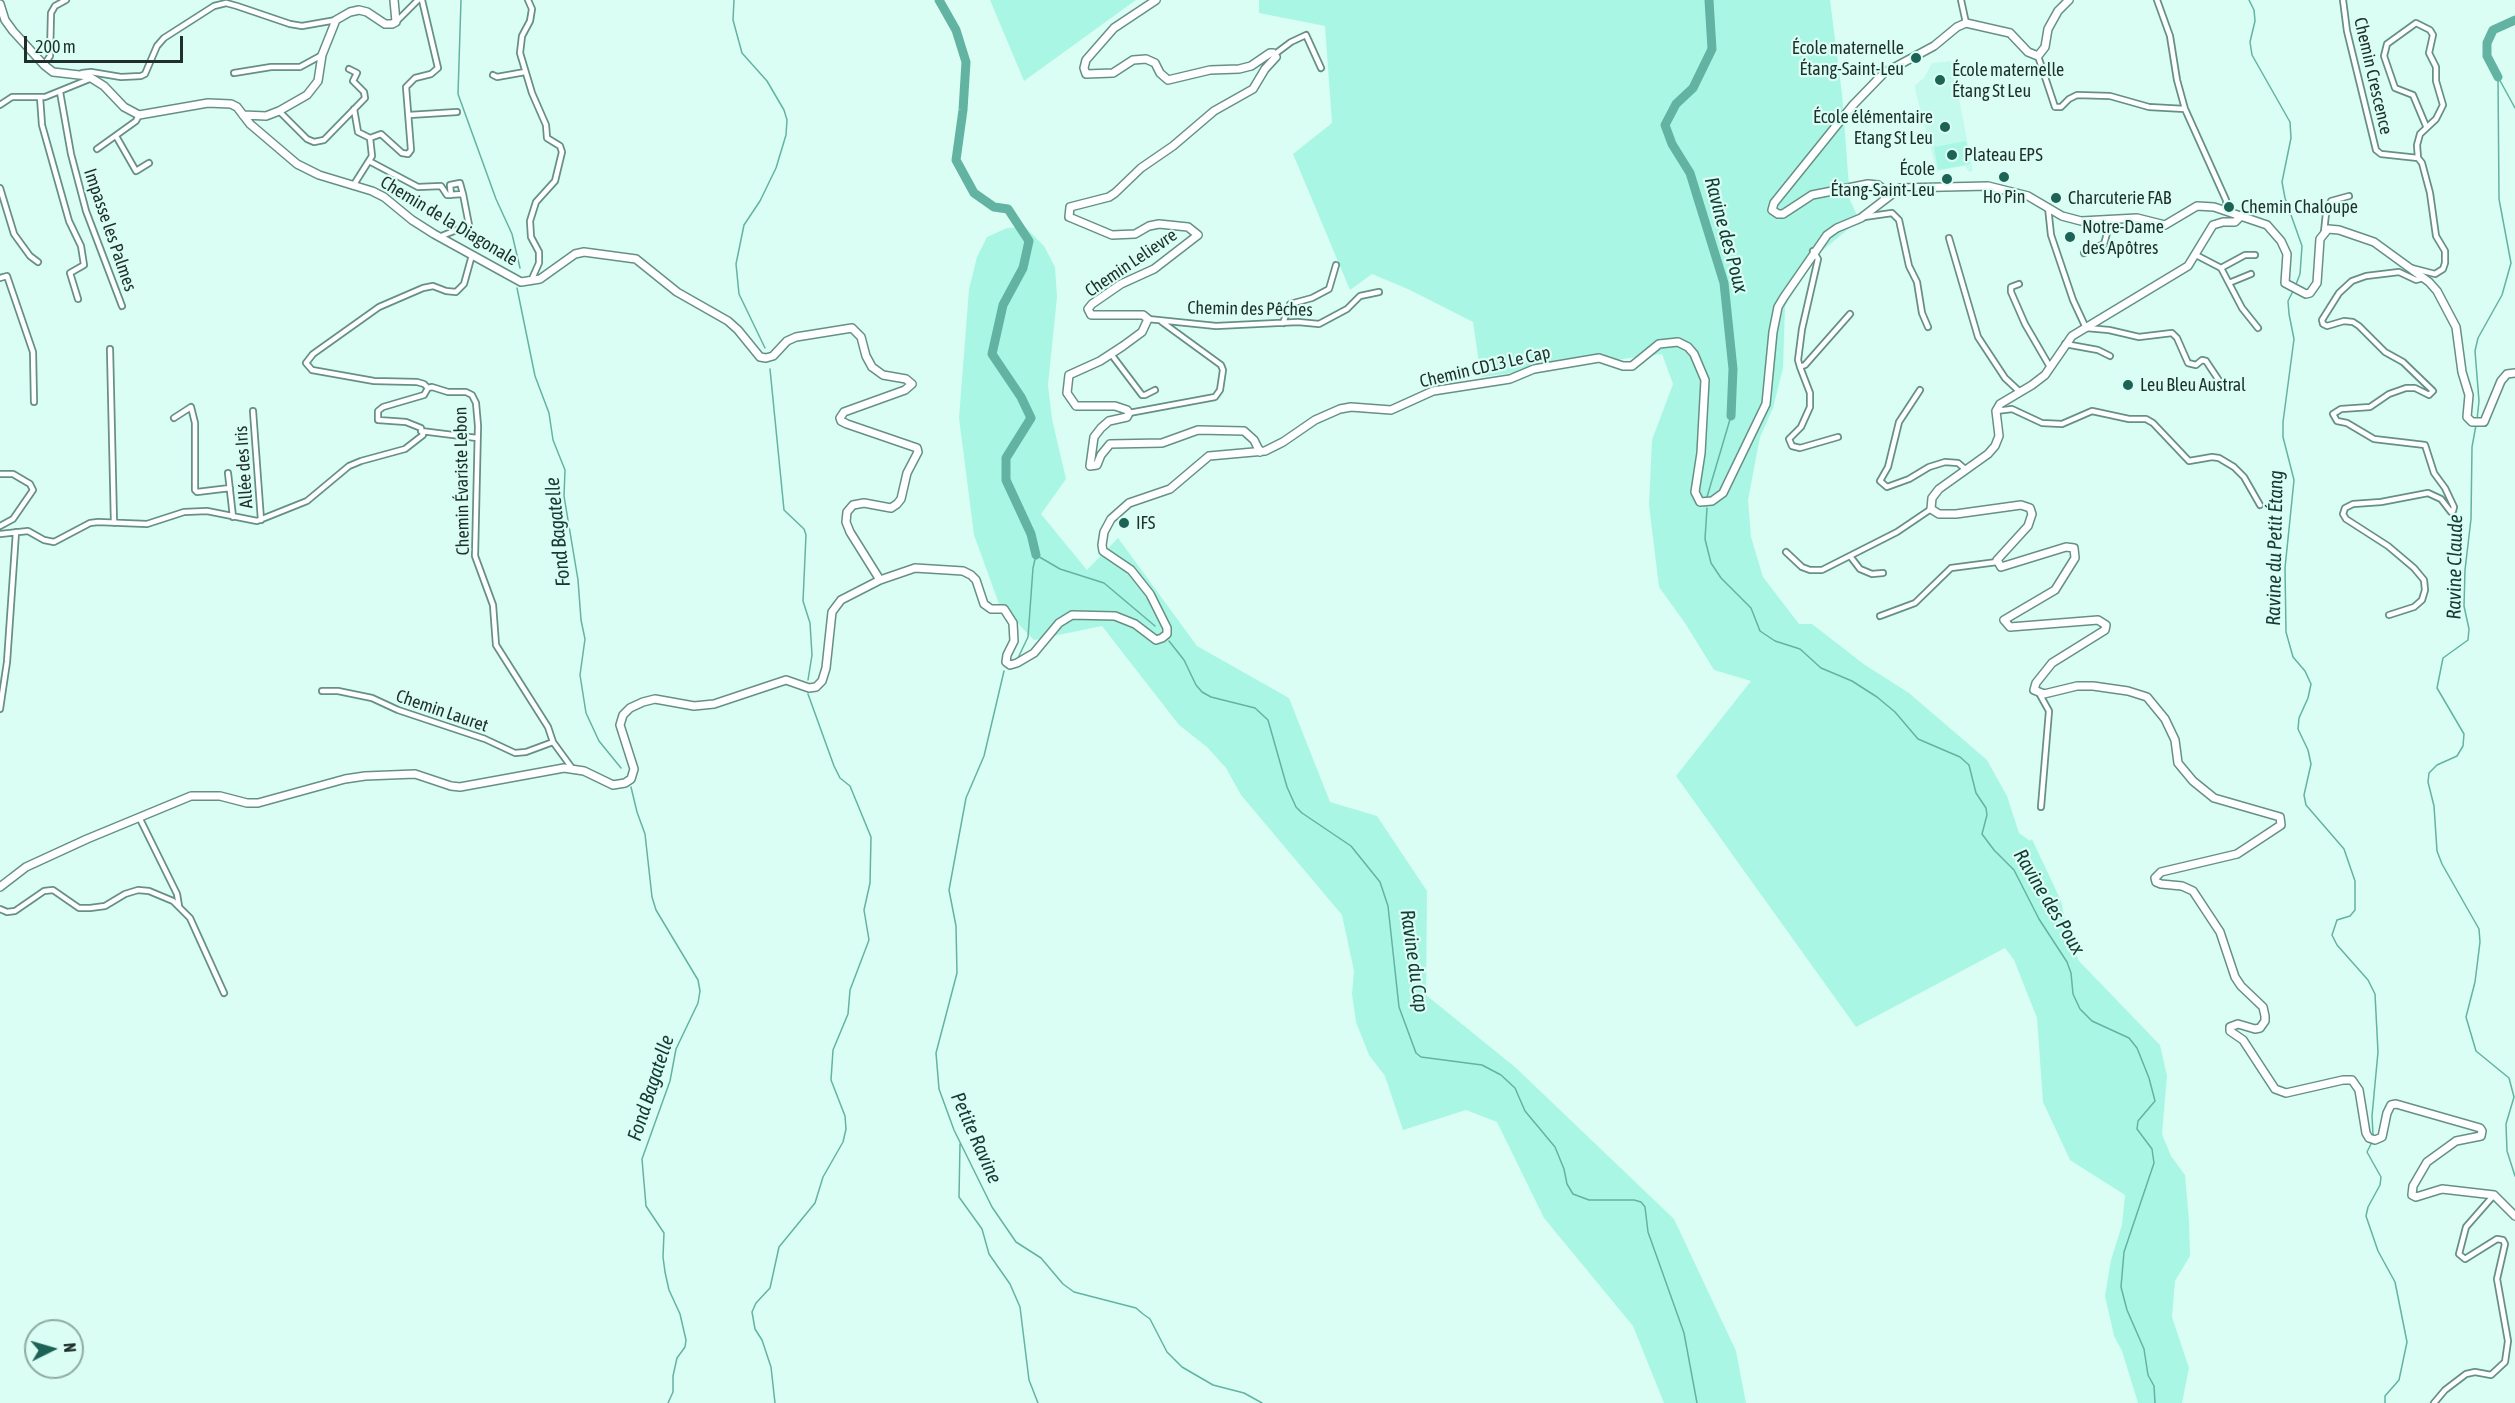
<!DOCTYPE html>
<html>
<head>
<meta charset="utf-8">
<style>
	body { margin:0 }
	#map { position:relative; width:2515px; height:1403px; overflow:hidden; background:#dafef4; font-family:"Asap Condensed",sans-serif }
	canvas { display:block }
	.north { position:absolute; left:24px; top:1319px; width:60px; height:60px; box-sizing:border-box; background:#dafef4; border:2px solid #8faca4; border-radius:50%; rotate:85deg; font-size:16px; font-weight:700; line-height:24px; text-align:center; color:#1f302c }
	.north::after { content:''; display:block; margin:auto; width:21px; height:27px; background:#1c6356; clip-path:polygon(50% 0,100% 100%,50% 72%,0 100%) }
	.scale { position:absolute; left:24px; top:36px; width:159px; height:27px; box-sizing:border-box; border:3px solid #1f302c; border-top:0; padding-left:8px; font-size:18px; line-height:21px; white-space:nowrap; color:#1f302c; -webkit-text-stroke:4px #dafef4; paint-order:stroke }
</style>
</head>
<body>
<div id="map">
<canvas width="2515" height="1403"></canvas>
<div class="north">N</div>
<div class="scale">200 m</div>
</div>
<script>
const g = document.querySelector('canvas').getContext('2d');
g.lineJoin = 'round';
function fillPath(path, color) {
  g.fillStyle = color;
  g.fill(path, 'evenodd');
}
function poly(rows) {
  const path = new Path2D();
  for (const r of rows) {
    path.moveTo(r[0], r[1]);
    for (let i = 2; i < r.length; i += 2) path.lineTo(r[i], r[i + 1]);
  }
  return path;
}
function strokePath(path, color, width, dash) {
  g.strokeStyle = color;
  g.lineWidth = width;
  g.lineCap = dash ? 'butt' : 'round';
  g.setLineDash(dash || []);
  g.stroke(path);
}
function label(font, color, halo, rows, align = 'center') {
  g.font = font + ' "Asap Condensed",sans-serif';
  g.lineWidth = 4.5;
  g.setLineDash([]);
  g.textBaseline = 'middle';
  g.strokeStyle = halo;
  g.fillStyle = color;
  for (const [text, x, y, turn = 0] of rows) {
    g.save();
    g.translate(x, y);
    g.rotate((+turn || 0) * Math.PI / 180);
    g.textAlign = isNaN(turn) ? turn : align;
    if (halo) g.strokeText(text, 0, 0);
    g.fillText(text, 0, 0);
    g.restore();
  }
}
fillPath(poly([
	[1952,61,1959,82,1958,93,1973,171,1969,172,1965,166,1937,171,1916,94,1915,85,1924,78,1932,63]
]), '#c4faed');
fillPath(poly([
	[990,0,1136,0,1024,81],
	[1259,0,1830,0,1842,94,1850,200,1861,224,1852,226,1817,255,1785,306,1783,368,1773,408,1760,437,1748,500,1751,537,1763,577,1799,624,1812,624,1865,665,1909,693,1987,760,2007,796,2019,833,2030,841,2032,839,2061,901,2068,934,2079,961,2160,1045,2167,1076,2162,1134,2171,1156,2185,1175,2189,1220,2190,1256,2175,1281,2172,1317,2189,1368,2182,1403,2138,1403,2122,1351,2114,1336,2105,1296,2111,1260,2122,1225,2125,1195,2070,1160,2043,1102,2037,1018,2014,960,2005,948,1856,1027,1676,776,1751,681,1714,670,1685,623,1659,587,1649,505,1652,440,1673,384,1662,354,1481,377,1473,322,1410,290,1372,274,1350,290,1293,154,1332,123,1325,26,1259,13],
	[1966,141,1970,164,1938,170,1934,147],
	[1025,227,1044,246,1055,267,1057,297,1048,385,1052,419,1066,479,1041,514,1087,570,1118,538,1197,646,1289,698,1330,802,1377,816,1427,891,1426,995,1515,1067,1674,1219,1736,1351,1746,1403,1664,1403,1633,1326,1544,1218,1497,1122,1466,1110,1403,1130,1385,1076,1369,1055,1356,1022,1352,994,1354,971,1342,915,1241,795,1226,768,1207,747,1179,725,1102,626,1034,640,999,604,974,535,959,418,969,289,977,257,987,237,1007,228]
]), '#aaf6e4');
strokePath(poly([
	[461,0,458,94,496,199,512,234,520,268],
	[734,0,733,20,742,53,767,81,784,110,787,120,786,135,776,168,760,201,744,225,736,264,739,294,765,348],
	[2249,0,2254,10,2255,21,2250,42,2252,55,2290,122,2291,138,2282,182,2285,198,2302,246,2300,274,2295,287],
	[2498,77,2515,108],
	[517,288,535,376,549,413,553,440,565,470,564,496,578,580,581,620,585,639,580,675,586,713,599,741,621,768],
	[2293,291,2288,301,2289,314,2294,339,2283,422,2283,437,2294,480,2285,568,2286,632,2293,657,2305,671,2311,684,2308,698,2299,718,2298,729,2308,750,2311,764,2304,795,2306,805,2344,849,2355,881,2355,910,2350,916,2337,920,2332,935,2337,945,2368,980,2375,994,2378,1052,2372,1116,2373,1135],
	[770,369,784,510,804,529,806,535,803,601,810,623,812,655,808,680],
	[2477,420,2479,401,2475,351,2478,338,2502,295,2511,263,2499,199,2498,77],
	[2476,425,2472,447,2471,519,2465,570,2464,606,2469,629,2468,640,2443,658,2437,688,2464,734,2463,746,2457,756,2437,765,2429,773,2428,782,2434,806,2437,851,2442,864,2479,929,2480,942,2475,982,2466,1017,2476,1051,2509,1078,2514,1097,2506,1124,2507,1151,2515,1176],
	[1707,497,1731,416],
	[1707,508,1705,539,1711,563,1721,578,1751,608,1760,631,1775,641,1800,649,1821,668,1852,681,1877,697,1895,712,1918,739,1960,757,1969,765,1976,793,1986,808,1987,815,1982,834,1994,850,2014,870,2039,919,2067,962,2071,973,2073,994,2080,1009,2092,1021,2129,1038,2137,1048,2149,1078,2155,1101,2138,1121,2137,1129,2152,1149,2154,1163,2124,1252,2121,1287,2127,1310,2144,1349,2148,1375,2154,1386,2155,1403],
	[1169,641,1184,660,1196,685,1202,692,1211,697,1255,708,1268,720,1287,787,1296,807,1302,813,1351,846,1380,882,1388,906,1399,1007,1416,1053,1421,1057,1482,1065,1501,1075,1515,1088,1525,1111,1555,1147,1564,1169,1567,1184,1573,1194,1589,1200,1634,1200,1641,1202,1645,1207,1648,1232,1684,1333,1697,1403],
	[1018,658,1028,637,1033,568,1036,555,1060,569,1104,583,1155,626],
	[1004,671,984,756,966,798,949,890,956,926,957,973,936,1053,939,1089,954,1130,992,1207,1016,1242,1041,1258,1063,1284,1074,1292,1136,1308,1143,1314,1150,1319,1167,1352,1182,1367,1213,1385,1244,1393,1262,1403],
	[631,787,637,812,645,834,652,897,656,910,698,980,700,991,698,1003,676,1049,670,1081,642,1159,646,1206,664,1233,663,1257,665,1272,669,1290,680,1314,686,1340,685,1347,677,1358,673,1376,673,1392,668,1403],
	[960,1144,959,1197,982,1229,989,1254,1010,1284,1020,1307,1029,1380,1038,1403],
	[2371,1144,2367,1152,2381,1177,2380,1185,2368,1207,2366,1216,2378,1251,2395,1282,2407,1342,2399,1380,2385,1396,2385,1403],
	[775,1403,771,1367,762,1340,755,1329,752,1312,756,1303,770,1288,779,1247,815,1203,823,1177,843,1142,846,1129,845,1116,831,1080,833,1050,848,1014,850,990,869,940,864,910,870,883,871,837,850,786,840,778,834,766,808,694]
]), '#63b3a2', 1.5);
strokePath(poly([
	[939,0,956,30,966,62,963,110,956,160,974,193,994,207,1008,209,1029,241,1023,268,1003,305,992,354,1021,397,1031,418,1006,458,1006,480,1031,534,1036,555],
	[1709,0,1712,49,1693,88,1676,104,1665,125,1672,144,1690,173,1724,283,1733,369,1731,416],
	[2498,77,2487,56,2487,43,2493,30,2515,20]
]), '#63b3a2', 9);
const street = poly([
	[528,0,532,9,530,21,522,36,520,53,532,93,546,125,547,138,560,146,562,152,555,181,536,202,530,221,531,237,539,252,539,263,531,281],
	[1961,0,1966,23],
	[2157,0,2170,36,2177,80,2185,109],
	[2343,0,2347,31,2376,150,2381,154,2418,158],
	[396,22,418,0],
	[1275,54,1291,42,1306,35,1321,68],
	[2038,56,2055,107,2061,107,2069,99,2077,95,2110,96,2149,107,2185,109,2226,200,2227,211],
	[44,65,50,56,51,13,55,6,66,0],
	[82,73,91,72,121,77,141,76,145,74,157,46,164,38,214,6,226,3,237,6,290,24,302,26,336,20],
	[234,73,271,67,300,67,322,55],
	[493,75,497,77,525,72],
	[60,92,71,154,86,211,122,306],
	[40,97,42,125,69,221,81,246,84,265,70,273,78,299],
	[0,105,12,97,45,97,92,78],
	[354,109,358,132,370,138],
	[279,111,307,139,314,142,324,140,365,98,364,92,353,81,357,73,349,69],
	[409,115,457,112],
	[116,136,136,171,149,163],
	[97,149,136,121,139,115],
	[369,161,418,187,441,186,447,195,463,194,469,225,439,237],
	[353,186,372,156,370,138,381,134,402,153,408,154,411,150,406,87,415,78,431,74,438,68,422,0],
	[0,188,14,234,30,256,38,262],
	[451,195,450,185,460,183,463,194],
	[2048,207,2051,235,2073,300,2086,328,2109,330,2139,337,2172,333,2177,338,2188,363,2196,365,2202,360,2206,361,2222,385],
	[1864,217,1892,213,1899,220,1909,266,1917,282,1922,313,1928,327],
	[2324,232,2326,213,2331,201,2349,196],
	[1949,238,1978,337,2005,378,2020,392],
	[1813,251,1818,259,1802,329,1798,360,1800,367,1805,365,1850,314],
	[2084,253,2104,244,2111,219],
	[2196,255,2221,268,2242,308,2258,328],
	[2221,268,2245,255,2255,255],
	[2412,268,2435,274,2443,269,2445,263,2445,251,2436,236,2430,193,2422,163,2418,158,2417,145,2420,134,2436,119,2443,105,2436,81,2436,67,2429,53,2433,35,2430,30,2416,23,2387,44,2384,56,2395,88,2413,95,2426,126],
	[0,278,7,276,33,352,34,402],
	[2229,283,2251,274],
	[2019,284,2011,287,2011,292,2025,324,2050,367],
	[1148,319,1216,326,1298,322,1319,324,1347,309,1360,296,1379,292],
	[1283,323,1290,304,1312,298,1329,289,1336,265],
	[2065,344,2098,350,2110,356],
	[110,349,114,523],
	[1111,354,1142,395,1145,395,1155,390],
	[1800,367,1810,393,1810,407,1801,427,1789,439,1792,446,1800,448,1838,437],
	[428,388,432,387,448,392,466,392,472,395,476,403,478,426,475,556,493,605,496,645,548,727,553,742,572,768],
	[1920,390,1899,422,1888,467,1880,481,1887,487,1909,479,1929,467,1945,462,1958,463,1965,469],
	[253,411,261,520],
	[1996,411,2012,409,2042,423,2062,424,2092,411,2129,419,2146,419,2153,423,2189,461,2212,457,2219,458,2234,467,2244,477,2260,505],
	[1129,413,1215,397,1220,390,1223,370,1221,365,1162,322],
	[174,418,191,407,195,423,195,490,197,492,230,488],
	[421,431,477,438],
	[228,473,233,517],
	[0,474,13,474,30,484,33,490,13,519,0,526],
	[0,534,28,531,44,540,54,542,90,523,98,522,147,524,184,512,207,511,257,521,307,501,349,466,361,461,405,449,423,435,421,428,406,422,378,420,378,411,383,407,424,395,428,388,424,384,417,382,374,381,312,370,306,363,313,354,379,307,423,288,433,286,446,291,456,292,464,284,472,255],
	[1786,552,1802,567,1810,570,1822,570,1897,532,1931,509],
	[1850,556,1860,569,1872,574,1883,573],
	[2389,615,2414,607,2422,600,2425,590,2424,580,2414,568,2388,546,2346,519,2343,514,2345,508,2353,504,2381,502,2428,493,2441,499,2451,512,2453,511,2454,507,2445,488,2434,473,2425,445,2374,439,2347,423,2337,421,2333,414,2341,409,2370,407,2389,394,2406,388,2415,388,2429,395,2433,391,2403,362,2385,352,2359,326,2353,322,2344,321,2327,326,2323,324,2322,320,2339,293,2352,281,2366,276,2399,272,2416,280,2423,278],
	[1880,616,1915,603,1951,568,1997,562],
	[322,691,338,691,372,698,398,710,485,739,515,753,526,752,553,742],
	[2039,693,2049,711,2041,807],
	[0,709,7,662,16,532],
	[139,817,177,894,179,906],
	[0,909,7,912,15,911,44,891,53,890,79,908,90,908,105,906,125,894,138,890,149,891,173,901,190,918,224,993],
	[2434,1403,2445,1390,2466,1374,2475,1372,2491,1375,2505,1362,2508,1341,2497,1279,2505,1244,2503,1240,2497,1239,2465,1259,2459,1254,2466,1227,2494,1195]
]);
const secondary = poly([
	[1156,0,1114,28,1086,60,1084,68,1086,74,1113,73,1133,60,1146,59,1155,63,1160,73,1168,80,1210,70,1239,69,1251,66,1270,53,1273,53,1276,57,1265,69,1253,89,1214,111,1173,146,1141,168,1115,193,1109,197,1070,207,1069,217,1112,235,1135,234,1149,226,1159,224,1188,227,1198,235,1154,269,1121,284,1092,304,1088,309,1091,315,1143,315,1148,319,1142,332,1123,346,1100,361,1069,375,1067,393,1076,406,1115,406,1127,410,1129,413,1127,417,1109,421,1101,428,1094,437,1090,466,1097,465,1101,455,1110,444,1162,443,1198,430,1244,431,1254,440,1260,452],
	[0,4,5,20,13,31,44,65,53,72,88,76,104,86,124,107,139,115,208,103,231,104,237,107,250,124,297,164,319,175,372,191,384,197,412,220,434,234,521,282,540,279,575,254,584,252,636,259,677,292,728,321,738,330,760,357,766,358,773,356,787,341,796,337,852,328,861,337,866,356,872,367,883,375,906,379,912,384,905,390,844,412,840,418,841,421,847,424,917,448,918,452,907,473,901,499,897,504,891,508,864,503,853,505,847,512,846,522,850,532,880,580],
	[243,115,266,116,279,111,307,95,318,81,322,55,336,20,350,12,359,10,367,12,385,24,392,24,396,22,394,0],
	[1890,194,1878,185,1868,184,1812,195,1783,214,1778,214,1772,210,1774,203,1853,105,1884,73,1934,46,1957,27,1966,23,2010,33,2028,52,2038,56,2045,47,2048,29,2058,11,2069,0],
	[2242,215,2235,222,2223,222,2213,225,2188,266,2072,336,2045,375,2032,385,2000,404,1996,411,1999,436,1995,446,1988,454,1939,489,1932,498,1931,509,1939,514,1956,514,2021,505,2030,508,2032,514,2028,526,1997,560,2001,567,2066,547,2074,548,2075,558,2055,590,2004,620,2010,627,2098,620,2106,625,2105,630,2052,663,2036,683,2034,690,2044,694,2077,686,2093,686,2128,691,2147,697,2165,719,2175,740,2178,763,2193,781,2214,798,2280,817,2281,825,2237,854,2161,872,2155,878,2156,882,2161,884,2182,886,2193,891,2220,932,2235,977,2241,986,2263,1007,2265,1016,2265,1021,2260,1028,2255,1029,2238,1024,2230,1027,2230,1031,2243,1040,2275,1089,2286,1093,2343,1080,2352,1080,2359,1090,2366,1133,2369,1138,2375,1140,2382,1137,2387,1113,2391,1105,2396,1104,2480,1128,2482,1131,2481,1136,2456,1141,2427,1162,2413,1186,2412,1195,2416,1197,2442,1189,2494,1195,2515,1216],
	[0,887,26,867,87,839,191,796,220,796,247,803,258,803,345,779,365,776,415,774,451,786,460,787,564,768,584,771,613,785,625,783,631,779,634,769,620,725,623,715,630,708,643,702,655,699,694,706,714,704,786,680,809,688,816,687,822,681,826,668,832,612,841,600,880,580,915,568,963,571,971,575,976,580,984,604,991,609,1004,609,1013,623,1014,641,1007,655,1006,662,1010,665,1017,663,1034,653,1059,623,1072,615,1115,616,1135,624,1156,640,1162,638,1167,634,1167,628,1150,594,1131,570,1103,551,1102,545,1104,532,1111,519,1129,503,1170,489,1209,456,1265,451,1283,442,1315,420,1340,409,1351,407,1391,410,1433,391,1510,379,1534,369,1599,358,1623,366,1632,366,1659,344,1678,342,1688,347,1694,354,1705,380,1701,453,1695,492,1700,502,1712,501,1723,493,1766,404,1773,332,1778,307,1784,297,1827,235,1837,228,1861,218,1900,188,1988,186,2028,196,2062,216,2081,221,2137,218,2165,225,2197,206,2214,207,2267,225,2281,241,2287,254,2285,283,2306,294,2310,293,2317,283,2320,239,2328,229,2339,230,2374,242,2429,282,2437,291,2456,327,2462,372,2469,395,2467,417,2472,422,2484,422,2501,381,2507,374,2515,373]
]);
strokePath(street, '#669086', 8);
strokePath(secondary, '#669086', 10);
strokePath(street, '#fff', 4.5);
strokePath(secondary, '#fff', 7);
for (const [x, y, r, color] of [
	[1916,58,6,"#1c6356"],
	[1940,80,6,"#1c6356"],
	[1945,127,6,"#1c6356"],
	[1952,155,6,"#1c6356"],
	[2004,177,6,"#1c6356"],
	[1947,179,6,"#1c6356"],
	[2056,198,6,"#1c6356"],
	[2229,207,6,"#1c6356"],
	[2070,237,6,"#1c6356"],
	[2128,385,6,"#1c6356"],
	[1124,523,6,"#1c6356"]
]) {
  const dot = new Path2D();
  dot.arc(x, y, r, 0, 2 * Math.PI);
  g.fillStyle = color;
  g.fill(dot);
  strokePath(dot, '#dafef4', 2);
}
label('18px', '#1f302c', '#dafef4', [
	["École maternelle",1904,48,"right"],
	["Étang-Saint-Leu",1904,69,"right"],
	["École maternelle",1952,70],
	["Étang St Leu",1952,91],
	["École élémentaire",1933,117,"right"],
	["Etang St Leu",1933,138,"right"],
	["Plateau EPS",1964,155],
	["École",1935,169,"right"],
	["Étang-Saint-Leu",1935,190,"right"],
	["Ho Pin",2004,197,"center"],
	["Charcuterie FAB",2068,198],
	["Chemin Chaloupe",2241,207],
	["Notre-Dame",2082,227],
	["des Apôtres",2082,248],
	["Leu Bleu Austral",2140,385],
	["IFS",1136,523]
], 'left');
label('18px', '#1f302c', '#dafef4', [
	["Chemin Crescence",2373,76,77],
	["Chemin de la Diagonale",449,221,31],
	["Impasse les Palmes",110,230,71],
	["Chemin Lelievre",1131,263,-34],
	["Chemin des Pêches",1250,309,1],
	["Chemin CD13 Le Cap",1485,367,-13],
	["Allée des Iris",244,467,-94],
	["Chemin Évariste Lebon",462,481,-91],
	["Chemin Lauret",442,711,19]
]);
label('italic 20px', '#153b34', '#dafef4', [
	["Ravine des Poux",1726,235,75],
	["Fond Bagatelle",558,532,-96],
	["Ravine du Petit Étang",2275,548,-89],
	["Ravine Claude",2455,567,-89],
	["Ravine des Poux",2049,902,59],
	["Ravine du Cap",1414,961,82],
	["Fond Bagatelle",651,1088,-72],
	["Petite Ravine",976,1138,66]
]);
</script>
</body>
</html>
